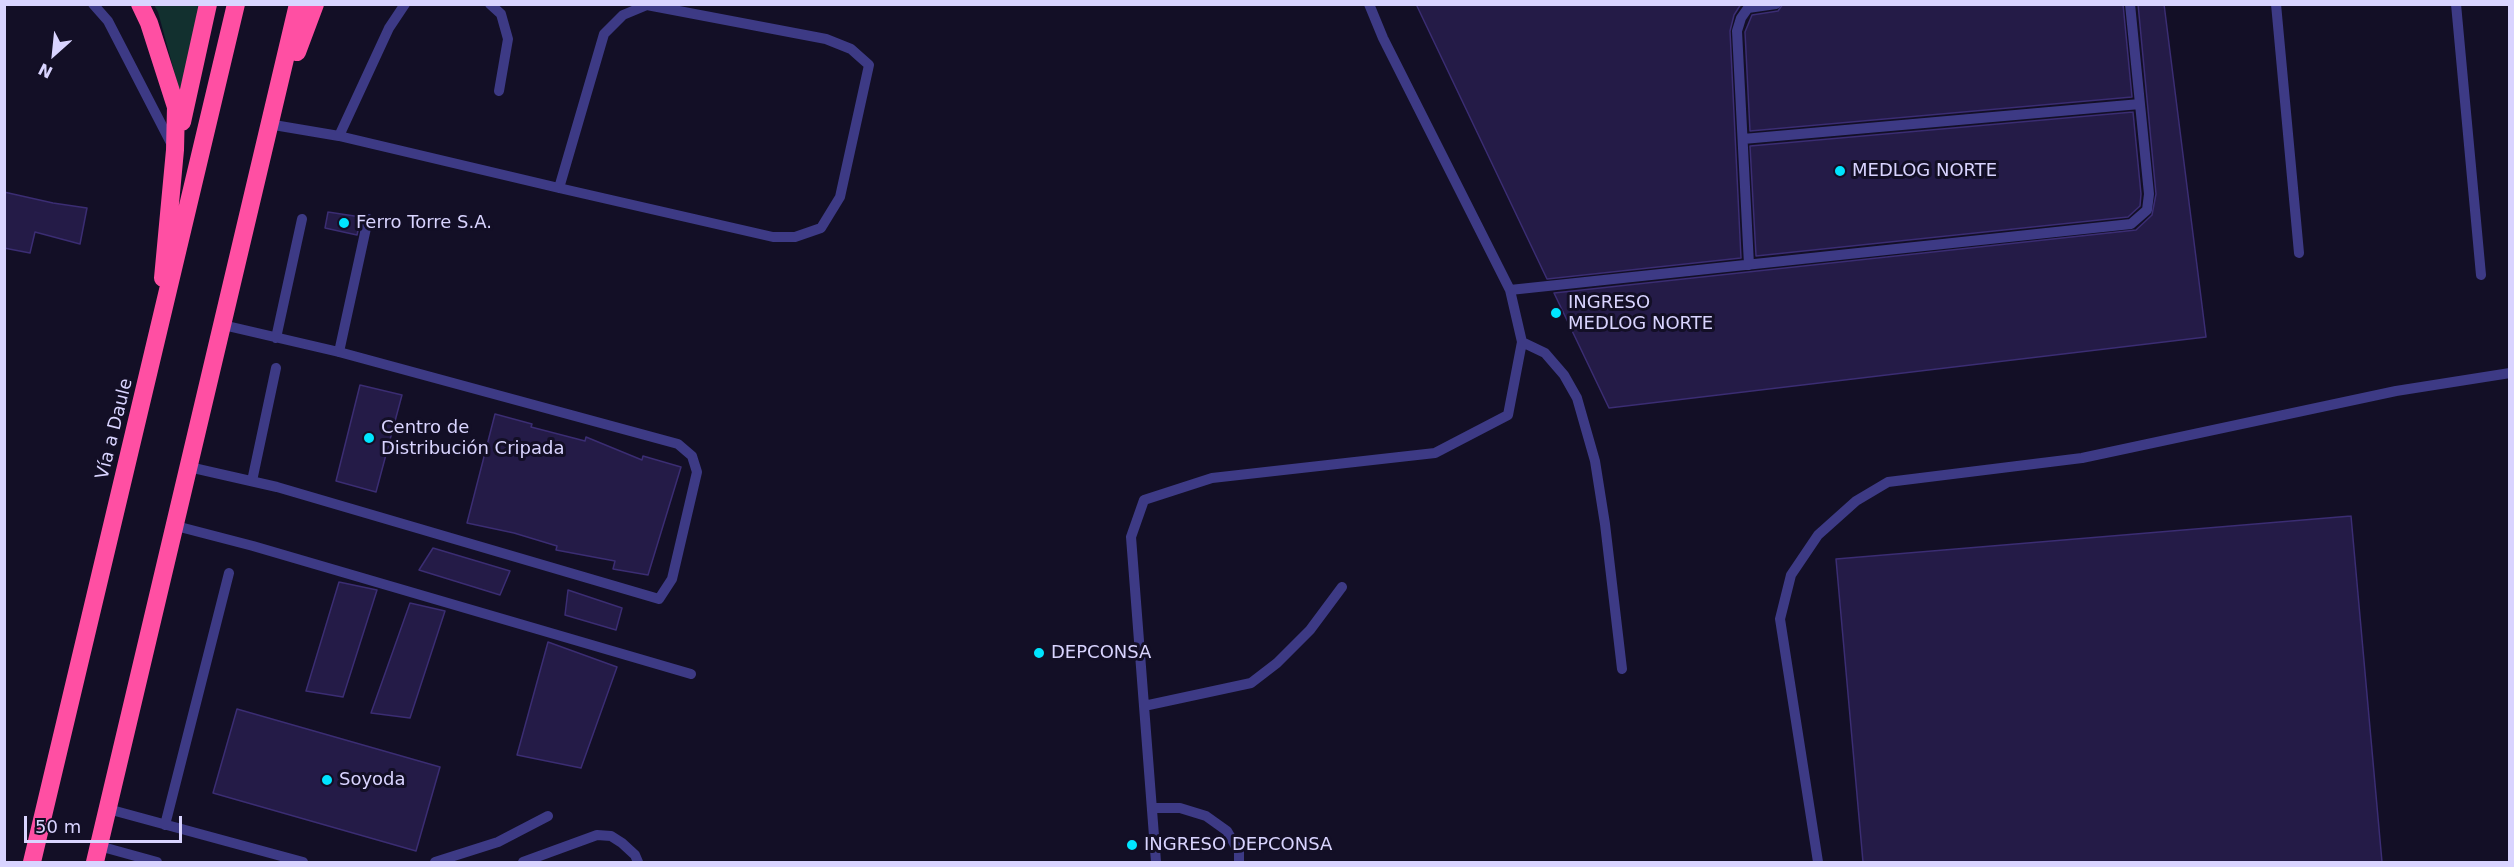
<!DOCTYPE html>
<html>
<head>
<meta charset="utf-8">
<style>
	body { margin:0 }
	#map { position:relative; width:2514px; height:867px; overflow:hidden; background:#130f26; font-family:"DejaVu Sans",sans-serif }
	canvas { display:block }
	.frame { position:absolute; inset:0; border:6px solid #d9d4ff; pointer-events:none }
	.north { position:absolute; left:24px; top:24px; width:60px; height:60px; -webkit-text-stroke:4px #130f26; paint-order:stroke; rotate:207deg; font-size:16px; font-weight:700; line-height:24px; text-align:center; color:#d9d4ff }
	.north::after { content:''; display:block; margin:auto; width:21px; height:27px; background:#d9d4ff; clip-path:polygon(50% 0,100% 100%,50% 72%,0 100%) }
	.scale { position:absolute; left:24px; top:816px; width:158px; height:27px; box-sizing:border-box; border:3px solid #d9d4ff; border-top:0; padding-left:8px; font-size:18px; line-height:21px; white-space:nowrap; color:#d9d4ff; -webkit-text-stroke:4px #130f26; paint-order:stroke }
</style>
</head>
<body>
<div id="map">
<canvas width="2514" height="867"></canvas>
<div class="frame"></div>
<div class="north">N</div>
<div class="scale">50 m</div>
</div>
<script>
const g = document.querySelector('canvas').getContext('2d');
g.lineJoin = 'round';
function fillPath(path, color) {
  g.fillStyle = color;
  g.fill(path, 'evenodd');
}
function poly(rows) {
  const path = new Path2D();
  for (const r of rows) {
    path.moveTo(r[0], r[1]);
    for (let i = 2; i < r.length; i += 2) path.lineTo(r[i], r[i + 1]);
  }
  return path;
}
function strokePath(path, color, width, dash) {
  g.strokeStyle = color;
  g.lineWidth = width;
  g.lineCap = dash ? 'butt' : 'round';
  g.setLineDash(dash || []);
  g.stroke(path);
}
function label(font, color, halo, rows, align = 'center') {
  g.font = font + ' "DejaVu Sans",sans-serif';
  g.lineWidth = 6;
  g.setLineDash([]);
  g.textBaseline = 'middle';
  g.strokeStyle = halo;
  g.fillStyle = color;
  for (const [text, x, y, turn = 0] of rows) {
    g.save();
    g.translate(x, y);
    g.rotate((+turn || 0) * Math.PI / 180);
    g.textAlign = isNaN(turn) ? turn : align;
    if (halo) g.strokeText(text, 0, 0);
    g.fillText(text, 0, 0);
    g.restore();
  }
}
fillPath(poly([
	[154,5,199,5,180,93,158,12]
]), '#12302f');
const building = poly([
	[1416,4,1741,4,1734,15,1730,31,1741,258,1547,279,1416,4],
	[1783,4,2123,4,2132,97,1750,131,1745,32,1752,15,1778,11,1783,4],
	[2138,4,2164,4,2206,337,1609,408,1554,293,2136,230,2152,215,2156,194,2138,4],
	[2133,112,2141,194,2140,206,2128,217,1756,256,1750,146,2133,112],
	[4,192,53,203,87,208,80,244,35,232,30,253,4,248,4,192],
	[328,212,361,217,357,235,325,228,328,212],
	[360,385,402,395,376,492,336,481,360,385],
	[495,414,532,424,531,427,585,441,586,437,642,460,643,456,681,467,648,575,613,569,615,561,556,550,557,546,514,533,467,523,495,414],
	[2351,516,2382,862,1863,862,1836,559,2351,516],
	[433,548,510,571,500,595,419,570,433,548],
	[339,582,377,590,343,697,306,691,339,582],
	[568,590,622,608,616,630,565,615,568,590],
	[410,603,445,611,410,718,371,713,410,603],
	[548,642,617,667,581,768,517,755,548,642],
	[237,709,440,767,416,851,213,793,237,709]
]);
fillPath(building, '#241b47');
strokePath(building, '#3b2d73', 1.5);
strokePath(poly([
	[93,4,108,21,172,145],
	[490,4,501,14,508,39,499,91],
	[2276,4,2299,253],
	[2456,4,2481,275],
	[268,124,339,136,559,188,773,237,795,237,821,228,840,197,869,65,851,49,826,39,647,5,623,15,604,34,559,188],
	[339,136,389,28,405,4],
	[1743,139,2140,104],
	[1749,265,1737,31,1741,18,1748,8,1776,4],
	[1510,290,2131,224,2147,210,2149,194,2130,4],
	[276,338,302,219],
	[1522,342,1545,353,1564,375,1577,398,1595,461,1605,524,1622,669],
	[339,352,368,219],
	[189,467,277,487,659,599,672,579,697,472,692,456,678,444,339,352,223,325],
	[252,481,276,368],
	[176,526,253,546,691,674],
	[1144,706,1251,683,1277,663,1310,630,1342,587],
	[1152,808,1180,808,1206,816,1227,831,1239,852,1239,862],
	[108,809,303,862],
	[165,825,229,573],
	[99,846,157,862],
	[435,862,498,842,548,816],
	[523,862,597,835,611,836,622,843,635,855,638,862],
	[1156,862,1131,537,1144,500,1212,478,1435,453,1508,415,1522,342,1510,290,1383,38,1369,4],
	[1818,862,1780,619,1791,575,1818,535,1856,501,1888,482,2082,458,2396,391,2510,373]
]), '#3d3a85', 10);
strokePath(poly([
	[140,4,149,23,176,107,175,150,163,278],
	[297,52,315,4],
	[182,122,208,4],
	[32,862,236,4],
	[95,862,298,4]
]), '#ff4fa3', 18);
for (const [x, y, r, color] of [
	[1840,171,6,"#00e5ff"],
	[344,223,6,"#00e5ff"],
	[1556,313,6,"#00e5ff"],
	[369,438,6,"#00e5ff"],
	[1039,653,6,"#00e5ff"],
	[327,780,6,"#00e5ff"],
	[1132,845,6,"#00e5ff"]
]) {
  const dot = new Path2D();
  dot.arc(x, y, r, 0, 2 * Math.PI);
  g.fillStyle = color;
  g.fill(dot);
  strokePath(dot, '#130f26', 2);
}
label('18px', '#d9d4ff', '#130f26', [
	["MEDLOG NORTE",1852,171],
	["Ferro Torre S.A.",356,223],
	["INGRESO",1568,303],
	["MEDLOG NORTE",1568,324],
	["Centro de",381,428],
	["Distribución Cripada",381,449],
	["DEPCONSA",1051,653],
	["Soyoda",339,780],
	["INGRESO DEPCONSA",1144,845]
], 'left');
label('18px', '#d9d4ff', '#130f26', [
	["Vía a Daule",115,429,-76]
]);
</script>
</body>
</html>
